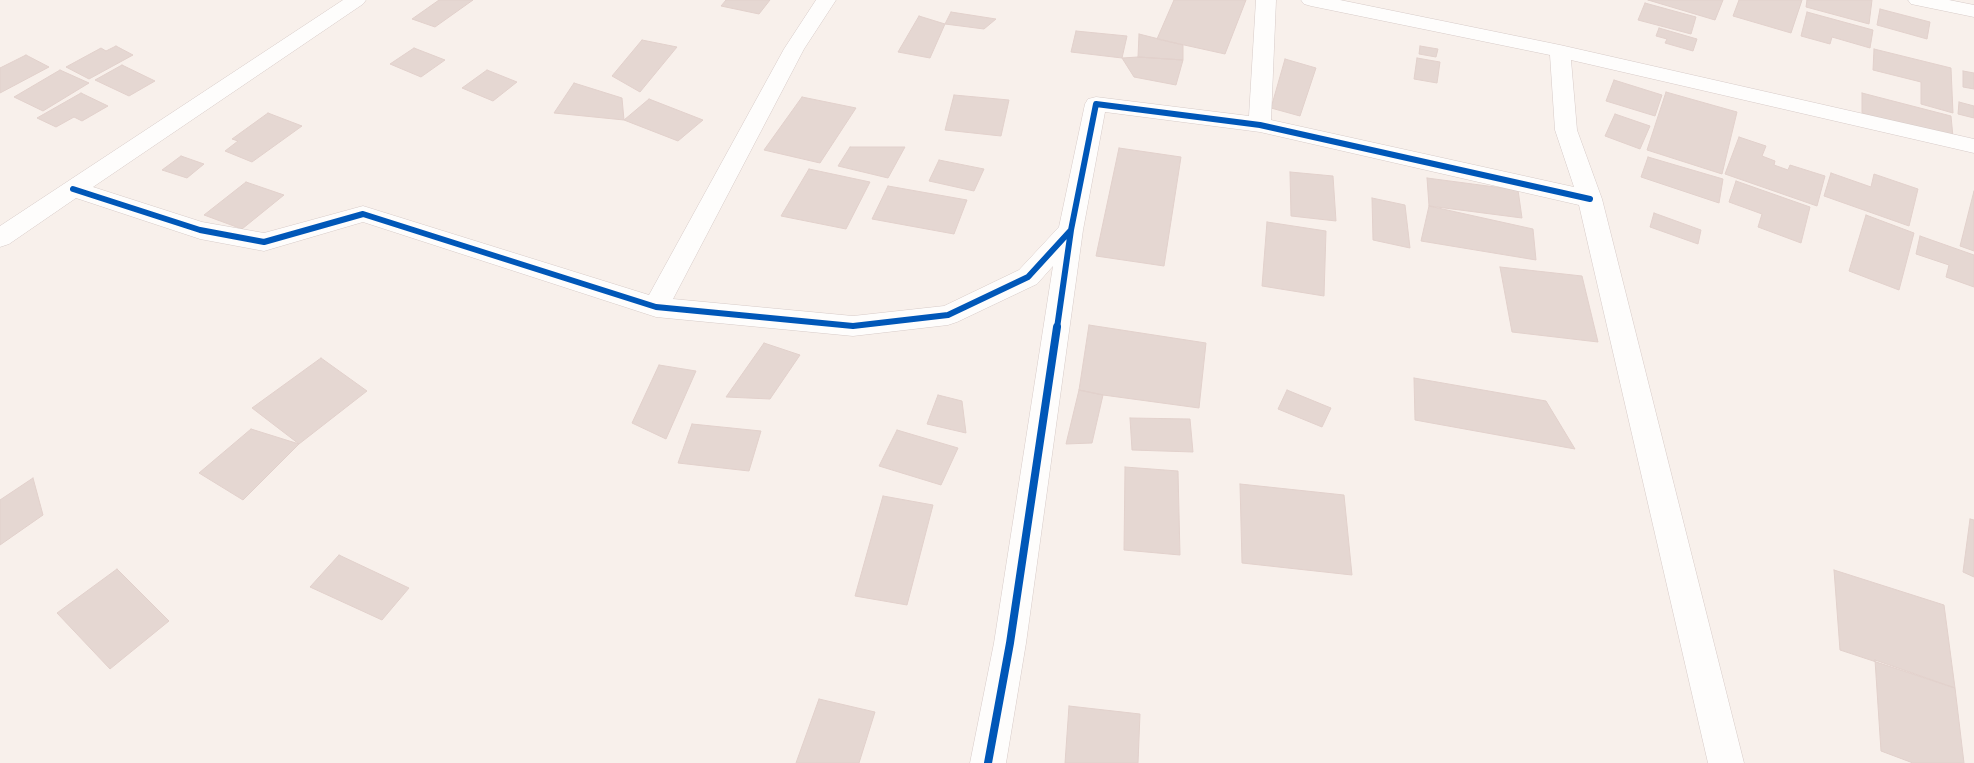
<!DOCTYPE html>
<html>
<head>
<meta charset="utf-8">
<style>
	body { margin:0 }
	canvas { display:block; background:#f8f0eb }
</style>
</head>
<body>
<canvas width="1974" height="763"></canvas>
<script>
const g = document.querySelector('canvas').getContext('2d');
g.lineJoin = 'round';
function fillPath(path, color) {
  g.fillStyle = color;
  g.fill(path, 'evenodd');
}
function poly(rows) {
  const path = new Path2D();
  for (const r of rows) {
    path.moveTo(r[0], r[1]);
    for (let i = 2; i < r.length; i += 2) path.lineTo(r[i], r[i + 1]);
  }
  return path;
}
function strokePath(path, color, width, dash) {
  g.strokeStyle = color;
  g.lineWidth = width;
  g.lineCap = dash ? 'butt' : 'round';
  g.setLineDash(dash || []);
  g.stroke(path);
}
const building = poly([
	[439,0,473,0,435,27,412,19,439,0],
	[726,0,770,0,759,14,721,6,726,0],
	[1174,0,1246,0,1225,54,1157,39,1174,0],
	[1648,0,1723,0,1715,20,1648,0],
	[1739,0,1802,0,1791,33,1733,16,1739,0],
	[1807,0,1872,0,1869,24,1806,7,1807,0],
	[1645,3,1696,17,1691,34,1638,20,1645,3],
	[1880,9,1930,22,1927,39,1877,25,1880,9],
	[951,12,996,19,984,29,945,24,951,12],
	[1807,12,1873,30,1870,48,1832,37,1830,44,1801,36,1807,12],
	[919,16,945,24,930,58,898,52,919,16],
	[1659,28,1697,39,1693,51,1665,43,1667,39,1656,36,1659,28],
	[1076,31,1127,36,1122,58,1071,52,1076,31],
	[1139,34,1183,45,1183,60,1138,57,1139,34],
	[642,40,677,47,640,92,612,76,642,40],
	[116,46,133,55,89,79,66,67,101,48,106,51,116,46],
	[1420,46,1438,49,1436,57,1419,54,1420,46],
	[414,48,445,60,421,77,390,64,414,48],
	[1874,49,1951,68,1953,113,1921,104,1921,82,1873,70,1874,49],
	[26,55,49,67,0,93,0,68,26,55],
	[1138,57,1183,60,1176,85,1134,77,1122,58,1138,57],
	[1417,58,1440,62,1437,83,1414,79,1417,58],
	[1285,59,1316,68,1300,116,1271,108,1285,59],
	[122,65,155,81,129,96,95,80,122,65],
	[60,70,89,83,43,111,14,97,60,70],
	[487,70,517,82,493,101,462,88,487,70],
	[1963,71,1974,73,1974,89,1963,87,1963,71],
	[1614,80,1662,95,1655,116,1606,101,1614,80],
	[574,83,622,98,624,120,554,113,574,83],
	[1666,92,1737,112,1722,174,1647,150,1666,92],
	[81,93,108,106,82,121,74,117,56,127,37,118,81,93],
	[1862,93,1951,116,1953,137,1862,113,1862,93],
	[954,95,1009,100,1001,136,945,130,954,95],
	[802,97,856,108,820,163,764,150,802,97],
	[649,99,703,120,678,141,624,120,649,99],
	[1959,102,1974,106,1974,118,1958,114,1959,102],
	[268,113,302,126,252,162,225,151,238,141,232,139,268,113],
	[1615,114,1650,126,1640,149,1605,136,1615,114],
	[1739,137,1766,146,1762,156,1775,161,1774,165,1788,170,1790,165,1825,176,1817,206,1725,174,1739,137],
	[850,147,905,147,888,178,838,166,850,147],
	[1119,148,1181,157,1164,266,1096,256,1119,148],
	[181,156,204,164,187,178,162,170,181,156],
	[1648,157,1723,179,1719,203,1641,177,1648,157],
	[939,160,984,169,974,191,929,181,939,160],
	[809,169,870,182,846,229,781,216,809,169],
	[1290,172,1333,176,1336,221,1291,216,1290,172],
	[1831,173,1871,187,1874,174,1918,189,1909,226,1824,196,1831,173],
	[1427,178,1518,190,1522,218,1429,206,1427,178],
	[1736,181,1810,207,1801,243,1758,227,1762,214,1729,202,1736,181],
	[246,182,284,195,242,229,204,215,246,182],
	[888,186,967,200,954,234,872,219,888,186],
	[1974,191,1974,251,1960,246,1974,191],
	[1372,198,1405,205,1410,248,1373,240,1372,198],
	[1429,206,1533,229,1536,260,1421,241,1429,206],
	[1654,213,1701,230,1698,244,1650,227,1654,213],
	[1866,215,1914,233,1899,290,1849,271,1866,215],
	[1267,222,1326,231,1324,296,1262,286,1267,222],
	[1920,236,1974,255,1974,287,1946,277,1949,265,1916,254,1920,236],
	[1500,267,1582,276,1598,342,1512,332,1500,267],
	[1089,325,1206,343,1199,408,1103,395,1079,390,1089,325],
	[764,343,800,355,770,399,726,397,764,343],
	[321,358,367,391,299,444,252,408,321,358],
	[659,365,696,371,666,439,632,423,659,365],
	[1414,378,1546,401,1575,449,1415,420,1414,378],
	[1079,390,1103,395,1092,443,1066,444,1079,390],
	[1287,390,1331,408,1322,427,1278,409,1287,390],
	[938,395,962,401,966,433,927,424,938,395],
	[1130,418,1190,419,1193,452,1132,450,1130,418],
	[692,424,761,431,749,471,678,463,692,424],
	[251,429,299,444,243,500,199,473,251,429],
	[897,430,958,448,941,485,879,466,897,430],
	[1125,467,1178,471,1180,555,1124,550,1125,467],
	[33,478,43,515,0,545,0,500,33,478],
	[1240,484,1344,495,1352,575,1242,563,1240,484],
	[883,496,933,505,907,605,855,596,883,496],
	[1970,519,1974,520,1974,577,1963,572,1970,519],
	[339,555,409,588,382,620,310,587,339,555],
	[117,569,169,621,110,669,57,613,117,569],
	[1834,570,1944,605,1955,688,1840,650,1834,570],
	[1875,660,1955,688,1964,763,1913,763,1881,751,1875,660],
	[819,699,875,712,859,763,796,763,819,699],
	[1069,706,1140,714,1138,763,1065,763,1069,706]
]);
fillPath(building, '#e5d7d2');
strokePath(building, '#e2d1cc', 1);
const minor = poly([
	[343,0,366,0,363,4,93,187,202,222,264,233,363,206,649,295,784,49,816,0,836,0,804,49,673,299,853,316,944,306,1019,270,1059,227,1085,104,1088,99,1096,97,1249,116,1256,0,1276,0,1271,120,1574,187,1555,130,1550,55,1311,6,1304,4,1301,0,1340,0,1560,45,1974,139,1974,153,1571,60,1577,130,1602,199,1744,763,1708,763,1579,205,1260,132,1105,112,1083,230,1026,643,1006,763,970,763,994,643,1053,266,1037,284,957,322,948,325,853,336,656,317,363,222,264,251,200,239,76,198,9,244,0,247,0,226,343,0],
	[1908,0,1949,0,1974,5,1974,17,1911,4,1908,0]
]);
strokePath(minor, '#d7cbc8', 1);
fillPath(minor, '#fefdfc');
strokePath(poly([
	[73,189,200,230,264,242,363,214,656,307,853,326,948,315,1028,277,1071,230,1096,104,1260,125,1590,199],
	[1057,328,1071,230]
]), '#0057b8', 6);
strokePath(poly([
	[988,763,1010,643,1057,327]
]), '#0057b8', 8);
</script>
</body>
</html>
